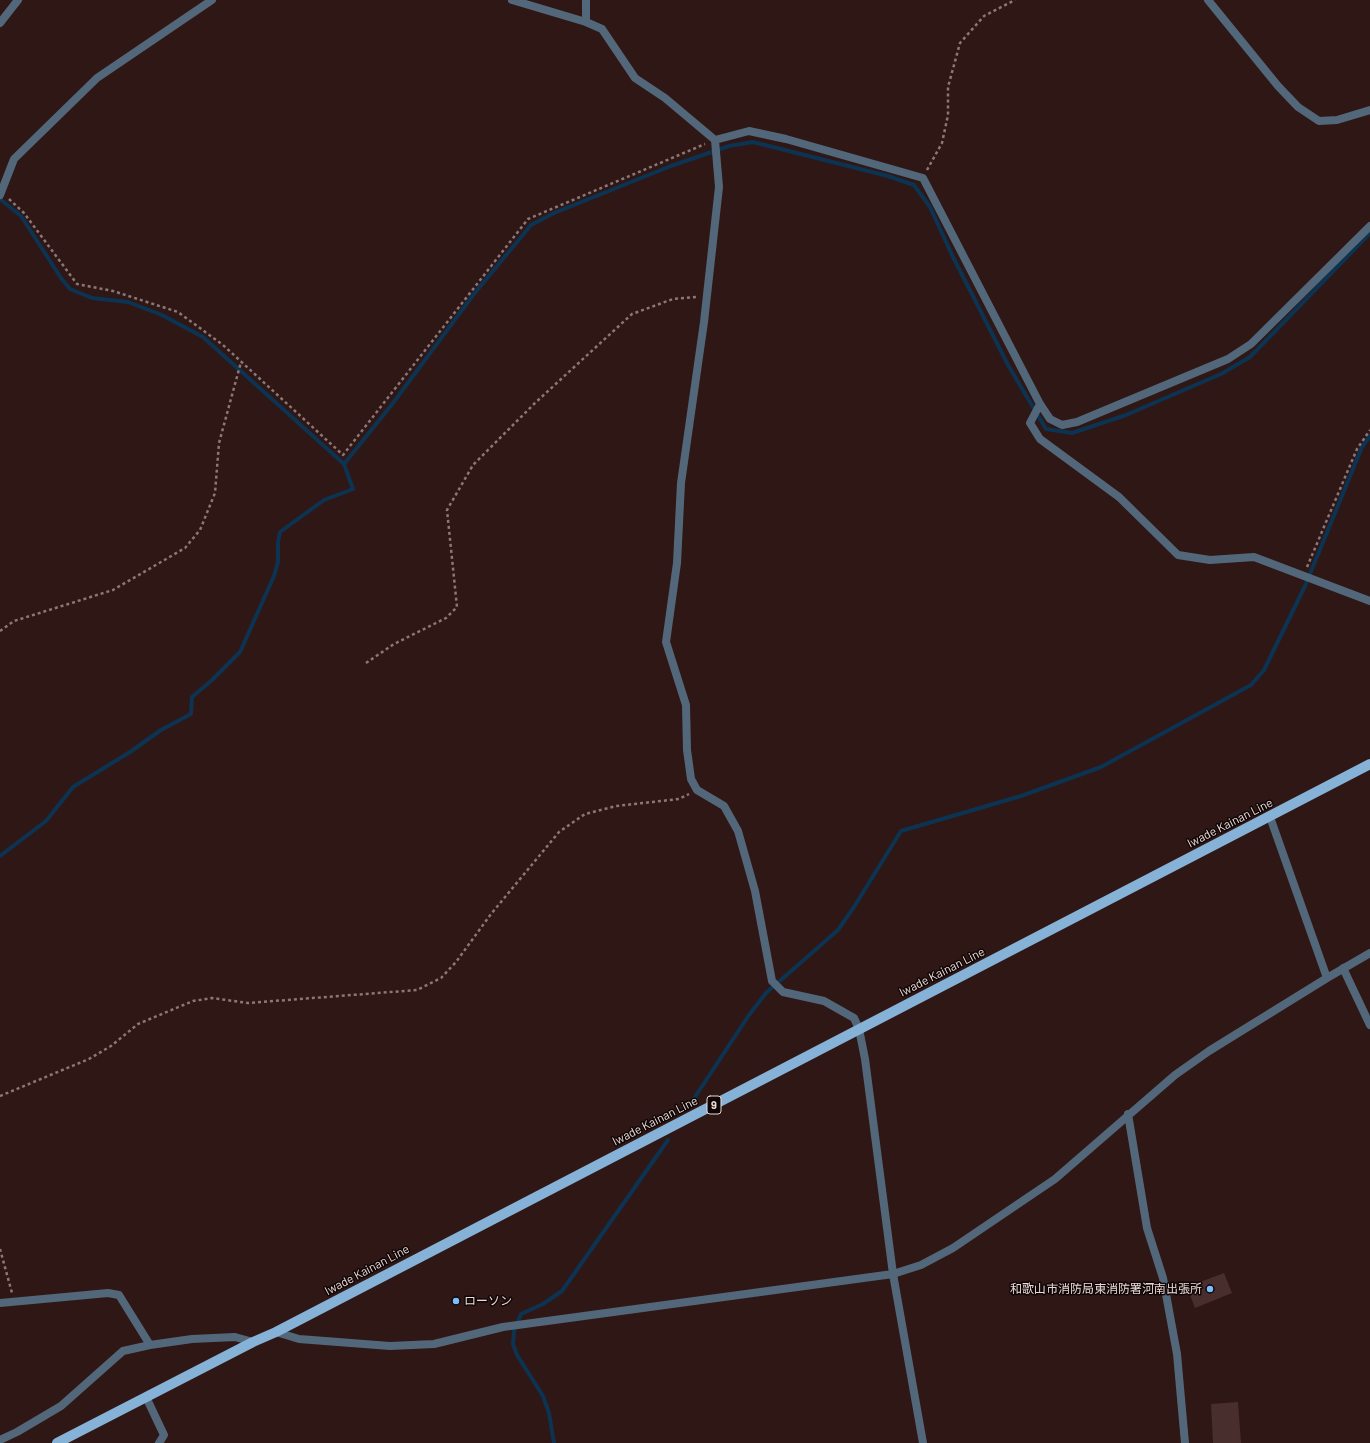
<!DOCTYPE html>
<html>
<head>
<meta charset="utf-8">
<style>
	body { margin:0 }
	canvas { display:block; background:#2e1715 }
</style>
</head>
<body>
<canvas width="1370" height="1443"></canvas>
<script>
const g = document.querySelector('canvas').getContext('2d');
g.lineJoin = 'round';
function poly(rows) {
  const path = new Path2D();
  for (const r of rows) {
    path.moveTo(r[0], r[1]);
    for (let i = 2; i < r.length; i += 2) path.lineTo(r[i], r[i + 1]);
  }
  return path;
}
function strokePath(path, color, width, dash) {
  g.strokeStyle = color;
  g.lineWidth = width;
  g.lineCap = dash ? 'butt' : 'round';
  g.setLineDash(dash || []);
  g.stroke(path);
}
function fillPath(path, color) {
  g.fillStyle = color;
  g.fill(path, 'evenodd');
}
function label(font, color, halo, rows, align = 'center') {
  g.font = font + ' Barlow,"Noto Sans JP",sans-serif';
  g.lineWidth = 3;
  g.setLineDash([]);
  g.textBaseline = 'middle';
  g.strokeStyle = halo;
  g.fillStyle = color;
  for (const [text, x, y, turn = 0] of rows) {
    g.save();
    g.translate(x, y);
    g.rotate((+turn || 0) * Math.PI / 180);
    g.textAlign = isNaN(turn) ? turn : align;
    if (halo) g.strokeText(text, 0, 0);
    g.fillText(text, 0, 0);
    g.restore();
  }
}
strokePath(poly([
	[0,199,21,216,61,278,70,289,92,298,128,302,162,315,203,337,344,464,353,489,324,500,280,532,278,542,278,562,274,576,240,652,212,680,192,697,191,714,161,730,130,752,73,787,46,821,0,856],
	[344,464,393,403,474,294,531,225,554,213,671,166,729,146,753,142,888,176,914,185,930,207,952,255,1008,365,1046,429,1072,433,1126,415,1221,374,1250,357,1370,233],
	[691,1103,749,1015,766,993,838,930,854,907,901,831,1021,796,1101,767,1251,685,1264,670,1305,586,1362,447,1370,436],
	[554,1443,549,1413,543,1396,517,1355,513,1344,514,1331,521,1314,543,1304,562,1291,668,1140]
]), '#0c3351', 4);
fillPath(poly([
	[1224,1273,1232,1293,1195,1308,1187,1287],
	[1238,1402,1241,1443,1213,1443,1211,1404]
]), '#482e2d');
strokePath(poly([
	[927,170,942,143,948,115,948,87,960,43,984,16,1015,0],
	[9,199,24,213,77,284,113,291,178,312,223,345,343,455,528,219,705,144],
	[1307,567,1357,449,1370,430],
	[0,631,14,621,113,590,185,548,200,530,215,493,219,443,241,362],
	[366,663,394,644,446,618,457,607,447,510,473,465,535,403,632,314,673,299,696,297],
	[0,1096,89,1059,111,1046,138,1024,193,1001,212,998,248,1003,417,990,441,978,456,962,491,914,559,832,585,814,616,806,679,799,689,794],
	[0,1249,12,1293]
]), '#8c7776', 2.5, [3, 3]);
strokePath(poly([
	[512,0,586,22,602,29,635,78,665,98,715,140,719,187,704,322,681,483,677,563,666,642,686,705,687,750,691,779,697,790,724,806,738,831,755,891,772,981,783,992,824,1001,854,1018,859,1029,865,1059,893,1274,923,1443],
	[1208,0,1278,86,1298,107,1319,121,1337,120,1370,110],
	[586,22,586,0],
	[0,23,18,0],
	[715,140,749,131,786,139,923,178,1040,404,1050,419,1062,425,1077,422,1228,359,1251,344,1370,226],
	[0,195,14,159,97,78,212,0],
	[1040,404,1030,423,1040,439,1119,497,1178,555,1210,560,1254,557,1370,601],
	[1270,817,1327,978],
	[1343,968,1370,1025],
	[1128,1114,1147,1228,1163,1278,1177,1354,1185,1443],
	[0,1303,108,1293,119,1295,150,1345,192,1339,235,1337,253,1342],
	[276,1332,299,1339,390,1346,434,1344,503,1327,893,1274,921,1265,953,1248,1055,1179,1175,1075,1209,1051,1327,978,1370,953],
	[146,1397,164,1435,159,1443],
	[0,1440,17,1432,61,1406,123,1351,150,1345]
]), '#53677a', 8);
strokePath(poly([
	[57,1443,253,1342,276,1332,1370,764]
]), '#87b2d8', 10);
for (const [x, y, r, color] of [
	[1210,1289,4,"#7cbef9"],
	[456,1301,4,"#7cbef9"]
]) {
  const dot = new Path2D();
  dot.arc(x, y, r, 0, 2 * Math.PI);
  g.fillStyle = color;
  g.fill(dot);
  strokePath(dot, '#0f0605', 1.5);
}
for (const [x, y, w] of [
	[714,1105,14]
]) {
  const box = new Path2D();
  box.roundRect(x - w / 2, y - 9, w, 18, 3);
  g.fillStyle = '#0f0605';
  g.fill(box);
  strokePath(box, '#ebd9d8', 1);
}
label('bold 11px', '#ebd9d8', null, [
	["9",714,1105]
]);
label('12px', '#ebd9d8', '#0f0605', [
	["Iwade Kainan Line",1230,823,-27],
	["Iwade Kainan Line",942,972,-27],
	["Iwade Kainan Line",655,1121,-27],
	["Iwade Kainan Line",367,1270,-28]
]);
label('12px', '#ebd9d8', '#0f0605', [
	["和歌山市消防局東消防署河南出張所",1202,1289],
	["ローソン",464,1301,"left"]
], 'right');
</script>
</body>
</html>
